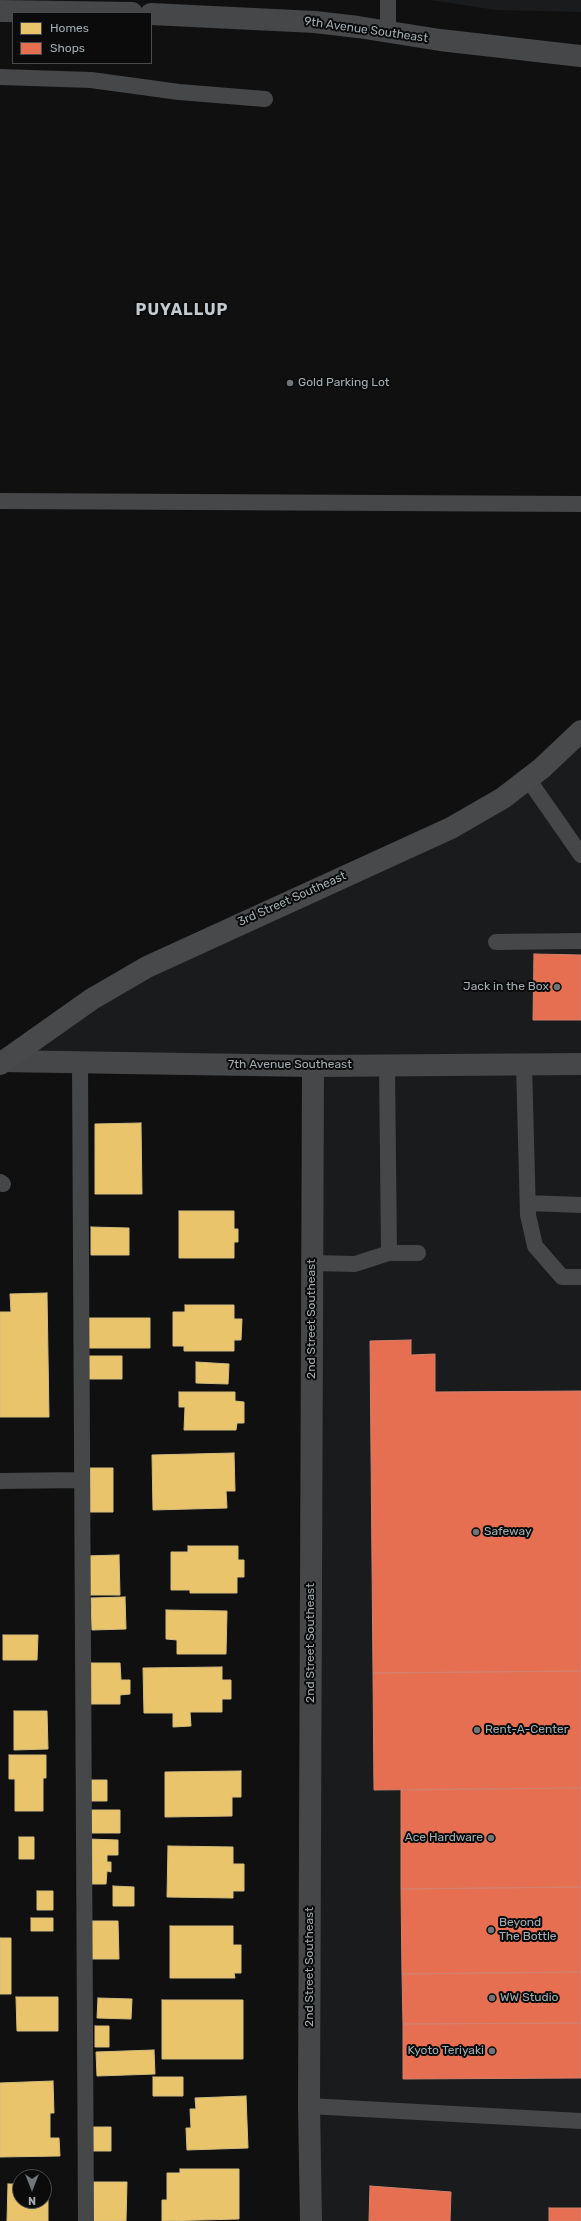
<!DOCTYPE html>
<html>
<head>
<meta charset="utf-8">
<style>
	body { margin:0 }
	#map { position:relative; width:581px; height:2221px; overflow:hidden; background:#101011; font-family:Rubik,sans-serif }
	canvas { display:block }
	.legend { position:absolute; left:12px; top:12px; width:140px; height:52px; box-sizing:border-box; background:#0b0b0c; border:1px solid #474b4e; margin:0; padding:5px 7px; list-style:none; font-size:12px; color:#a2acb1 }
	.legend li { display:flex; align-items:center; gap:8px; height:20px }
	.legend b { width:20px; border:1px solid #474b4e }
	.north { position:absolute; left:12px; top:2169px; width:40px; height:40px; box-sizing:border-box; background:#0b0b0c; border:1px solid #474b4e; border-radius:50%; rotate:180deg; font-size:11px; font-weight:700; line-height:16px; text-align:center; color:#a2acb1 }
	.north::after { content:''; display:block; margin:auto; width:14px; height:18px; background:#6f7579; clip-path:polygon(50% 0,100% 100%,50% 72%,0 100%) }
</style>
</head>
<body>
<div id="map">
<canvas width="581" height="2221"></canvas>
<ul class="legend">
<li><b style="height:11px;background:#e9c46a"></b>Homes</li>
<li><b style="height:11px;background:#e76f51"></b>Shops</li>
</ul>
<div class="north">N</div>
</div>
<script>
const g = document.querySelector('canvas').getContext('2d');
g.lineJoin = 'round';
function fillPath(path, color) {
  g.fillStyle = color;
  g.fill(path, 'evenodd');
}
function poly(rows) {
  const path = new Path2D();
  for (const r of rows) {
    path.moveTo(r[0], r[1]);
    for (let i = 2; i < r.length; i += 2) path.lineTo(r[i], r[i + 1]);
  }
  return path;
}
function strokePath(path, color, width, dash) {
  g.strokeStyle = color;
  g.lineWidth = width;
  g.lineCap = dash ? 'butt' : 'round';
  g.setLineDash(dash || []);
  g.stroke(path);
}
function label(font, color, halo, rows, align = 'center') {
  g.font = font + ' Rubik,sans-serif';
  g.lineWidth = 4;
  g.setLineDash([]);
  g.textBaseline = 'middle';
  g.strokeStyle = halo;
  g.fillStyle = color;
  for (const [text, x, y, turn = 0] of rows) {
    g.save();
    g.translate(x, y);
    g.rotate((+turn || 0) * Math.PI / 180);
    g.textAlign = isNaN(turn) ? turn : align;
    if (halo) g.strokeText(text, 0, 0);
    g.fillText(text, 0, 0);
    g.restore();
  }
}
fillPath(poly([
	[430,0,581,0,581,12,496,10],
	[581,731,581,2221,311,2221,313,1066,3,1061,92,999,451,828]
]), '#1a1b1c');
const homes = poly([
	[141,1123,142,1194,95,1194,95,1124,141,1123],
	[179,1211,234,1211,234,1229,238,1229,238,1242,234,1242,234,1258,179,1258,179,1211],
	[91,1227,129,1228,129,1255,91,1255,91,1227],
	[47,1293,49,1417,0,1417,0,1312,11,1312,10,1294,47,1293],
	[185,1305,234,1305,234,1319,242,1319,241,1340,234,1340,234,1351,184,1351,184,1346,173,1346,173,1312,185,1312,185,1305],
	[84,1318,150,1318,150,1348,84,1348,84,1318],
	[85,1356,122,1356,122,1379,86,1379,85,1356],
	[196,1362,229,1364,228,1384,196,1383,196,1362],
	[179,1392,235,1392,235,1401,244,1402,244,1423,237,1423,236,1430,184,1430,185,1407,179,1407,179,1392],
	[234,1453,235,1491,226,1491,227,1508,153,1510,152,1455,234,1453],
	[85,1468,113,1468,113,1512,85,1512,85,1468],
	[188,1546,238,1546,238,1560,244,1560,244,1577,237,1577,237,1593,190,1593,190,1590,171,1590,171,1552,188,1552,188,1546],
	[119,1555,120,1595,85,1595,85,1556,119,1555],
	[125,1597,126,1629,92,1630,91,1598,125,1597],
	[166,1610,227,1611,226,1654,177,1654,177,1640,166,1639,166,1610],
	[3,1635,38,1635,37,1660,3,1660,3,1635],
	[85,1663,120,1663,121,1680,130,1680,130,1694,120,1695,120,1704,86,1704,85,1663],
	[222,1667,222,1680,231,1680,231,1699,222,1699,222,1712,190,1712,191,1726,173,1727,173,1713,144,1713,143,1668,222,1667],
	[14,1711,47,1711,48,1749,14,1750,14,1711],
	[9,1755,46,1755,46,1778,43,1778,43,1811,15,1811,15,1779,9,1779,9,1755],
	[241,1771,241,1797,232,1797,232,1816,165,1817,165,1772,241,1771],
	[89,1780,107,1780,107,1801,89,1801,89,1780],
	[86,1810,120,1810,120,1833,86,1833,86,1810],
	[19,1837,34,1837,34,1859,19,1859,19,1837],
	[88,1839,118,1840,118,1855,107,1855,107,1862,111,1862,111,1872,107,1871,106,1884,87,1884,88,1839],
	[168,1846,233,1847,233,1864,244,1864,244,1891,233,1891,233,1898,167,1897,168,1846],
	[113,1886,134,1887,134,1906,113,1906,113,1886],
	[37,1891,53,1891,53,1910,37,1910,37,1891],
	[31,1918,53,1918,53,1931,31,1931,31,1918],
	[88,1921,118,1921,119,1959,88,1959,88,1921],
	[170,1926,233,1926,233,1945,241,1945,241,1973,234,1973,235,1978,170,1978,170,1926],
	[0,1938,11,1938,11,1994,0,1994,0,1938],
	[16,1997,58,1997,58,2031,17,2031,16,1997],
	[98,1998,132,1999,131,2019,97,2018,98,1998],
	[162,2000,243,2000,243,2059,162,2059,162,2000],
	[95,2026,109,2026,109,2047,95,2047,95,2026],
	[154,2050,155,2074,97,2076,96,2052,154,2050],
	[153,2077,183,2077,183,2096,153,2096,153,2077],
	[53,2081,54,2113,50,2113,50,2138,59,2138,60,2156,0,2157,0,2083,53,2081],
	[246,2096,248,2148,187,2150,186,2128,191,2128,190,2109,196,2109,195,2098,246,2096],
	[89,2127,111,2127,111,2151,90,2151,89,2127],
	[180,2169,239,2169,239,2219,162,2221,162,2200,167,2200,167,2173,180,2173,180,2169],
	[91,2182,127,2182,126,2221,91,2221,91,2182],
	[8,2184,20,2184,20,2201,44,2201,44,2184,48,2184,48,2221,7,2221,8,2184]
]);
fillPath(homes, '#e9c46a');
strokePath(homes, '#d4bd7f', 1);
const shops = poly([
	[534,954,581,955,581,1020,533,1020,534,954],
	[411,1340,411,1355,435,1354,435,1392,581,1391,581,1671,373,1673,370,1341,411,1340],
	[581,1671,581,1788,374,1790,373,1673,581,1671],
	[581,1788,581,1887,401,1889,401,1790,581,1788],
	[581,1887,581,1972,402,1974,401,1889,581,1887],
	[581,1972,581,2023,403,2024,402,1974,581,1972],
	[581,2023,581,2078,403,2079,403,2024,581,2023],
	[370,2186,451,2192,450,2221,369,2221,370,2186],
	[549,2208,581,2208,581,2221,549,2221,549,2208]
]);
fillPath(shops, '#e76f51');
strokePath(shops, '#d2816e', 1);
strokePath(poly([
	[388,0,388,32],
	[0,77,91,80,179,92,265,99],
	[0,501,581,504],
	[528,779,581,855],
	[496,942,581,941],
	[80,1062,86,2221],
	[387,1065,389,1253],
	[524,1065,528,1215,535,1246,562,1277,581,1277],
	[0,1182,3,1184],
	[528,1203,581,1205],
	[313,1263,355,1264,389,1253,418,1253],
	[0,1481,81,1480],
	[309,2106,581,2121]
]), '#454749', 16);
strokePath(poly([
	[0,11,132,13],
	[151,14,315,22,358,27,440,40,581,56],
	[311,2221,309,2106,313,1066]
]), '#454749', 22);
strokePath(poly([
	[0,1061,313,1066,581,1064]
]), '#454749', 22);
strokePath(poly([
	[0,1064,92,999,147,967,451,828,503,798,542,768,581,731]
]), '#47494b', 22);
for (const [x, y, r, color] of [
	[290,383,4,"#6f7579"],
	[557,987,4,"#6f7579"],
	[476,1532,4,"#6f7579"],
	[477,1730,4,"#6f7579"],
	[491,1838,4,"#6f7579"],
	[491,1930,4,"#6f7579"],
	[492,1998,4,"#6f7579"],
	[492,2051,4,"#6f7579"]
]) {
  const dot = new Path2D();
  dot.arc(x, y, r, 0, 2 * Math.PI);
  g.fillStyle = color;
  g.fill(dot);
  strokePath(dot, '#0b0b0c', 1.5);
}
label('12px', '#a2acb1', '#0b0b0c', [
	["9th Avenue Southeast",366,30,8],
	["3rd Street Southeast",292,899,-24],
	["7th Avenue Southeast",290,1065],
	["2nd Street Southeast",312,1319,-90],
	["2nd Street Southeast",311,1643,-90],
	["2nd Street Southeast",310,1967,-90]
]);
label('12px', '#a2acb1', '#0b0b0c', [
	["Gold Parking Lot",298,383],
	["Jack in the Box",549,987,"right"],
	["Safeway",484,1532],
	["Rent-A-Center",485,1730],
	["Ace Hardware",483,1838,"right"],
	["Beyond",499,1923],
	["The Bottle",499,1937],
	["WW Studio",500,1998],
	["Kyoto Teriyaki",484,2051,"right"]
], 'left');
g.letterSpacing = '1px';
label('bold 16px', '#c2c9ce', '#0b0b0c', [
	["PUYALLUP",182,310]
]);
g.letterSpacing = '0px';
</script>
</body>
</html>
